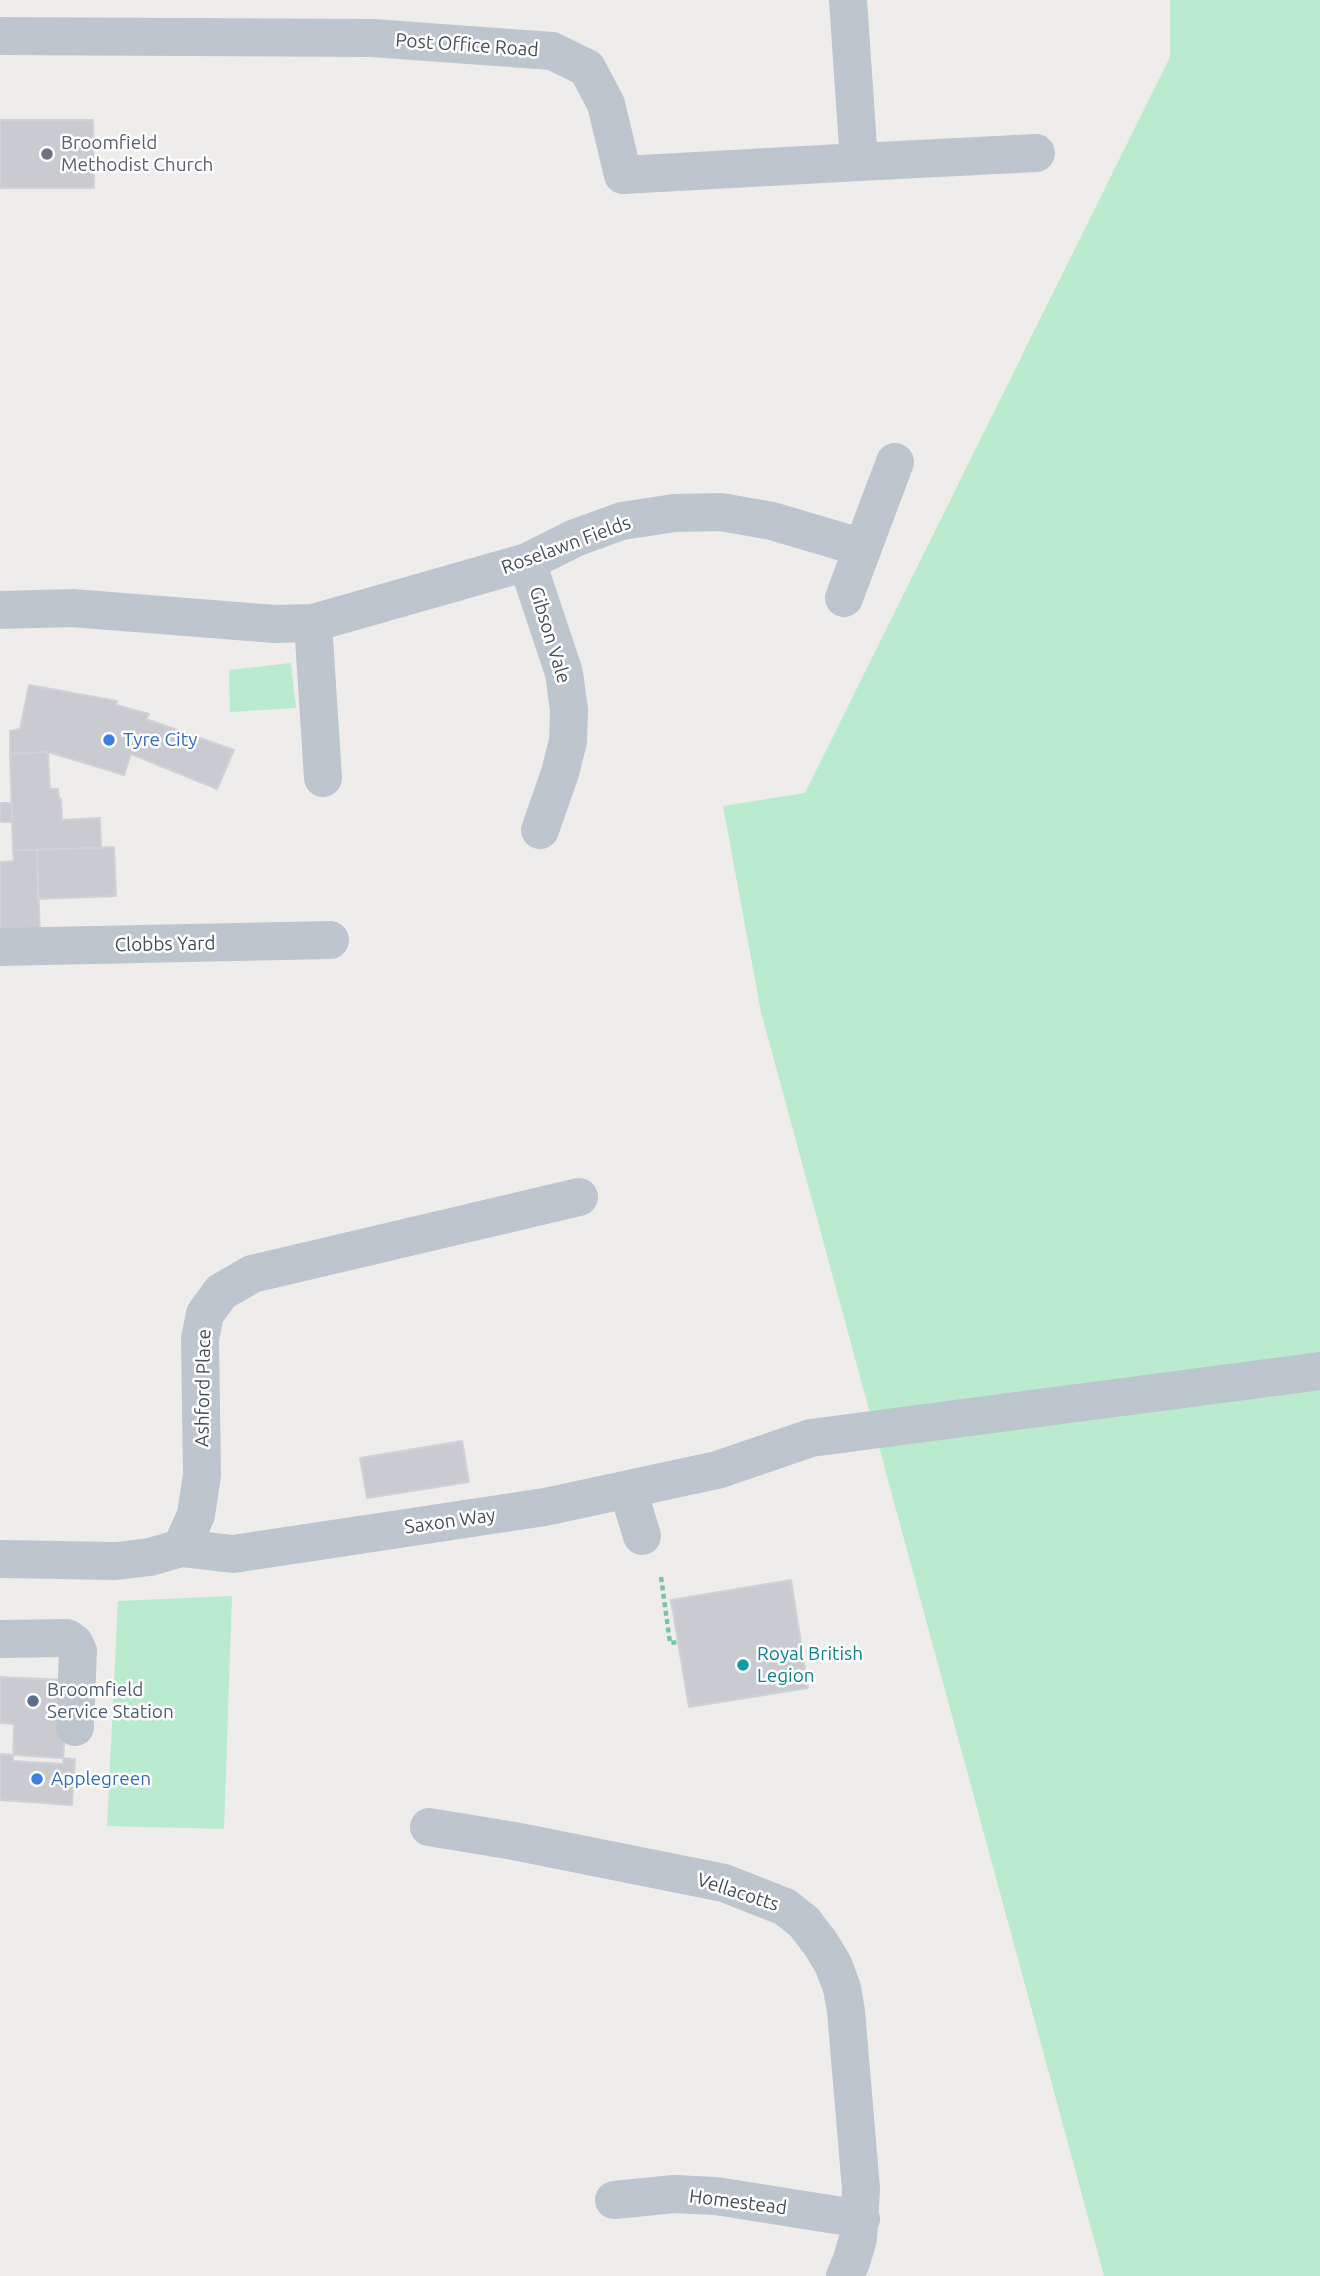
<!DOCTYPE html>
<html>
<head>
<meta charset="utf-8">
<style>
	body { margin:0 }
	canvas { display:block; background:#efecec }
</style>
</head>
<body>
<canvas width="1320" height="2276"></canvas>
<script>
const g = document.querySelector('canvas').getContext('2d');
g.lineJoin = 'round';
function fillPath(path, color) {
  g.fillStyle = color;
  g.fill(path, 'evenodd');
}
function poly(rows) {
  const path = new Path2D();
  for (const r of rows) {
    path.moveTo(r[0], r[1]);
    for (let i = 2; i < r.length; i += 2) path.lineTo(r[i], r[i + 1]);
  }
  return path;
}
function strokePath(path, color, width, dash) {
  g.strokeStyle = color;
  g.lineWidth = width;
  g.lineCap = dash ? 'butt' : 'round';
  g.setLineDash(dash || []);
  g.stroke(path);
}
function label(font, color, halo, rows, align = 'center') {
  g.font = font + ' Ubuntu,sans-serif';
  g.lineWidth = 5;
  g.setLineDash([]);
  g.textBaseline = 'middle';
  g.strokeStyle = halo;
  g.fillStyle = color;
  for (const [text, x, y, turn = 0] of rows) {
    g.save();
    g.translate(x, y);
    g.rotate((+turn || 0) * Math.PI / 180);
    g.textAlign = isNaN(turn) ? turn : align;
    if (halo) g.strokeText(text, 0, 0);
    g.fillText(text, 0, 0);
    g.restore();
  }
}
fillPath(poly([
	[1170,0,1320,0,1320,2276,1104,2276,761,1012,723,806,805,793,1170,57],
	[291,663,296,708,230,712,229,670],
	[232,1596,224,1829,107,1826,118,1601]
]), '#bbebcf');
const building = poly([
	[0,120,93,120,94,188,0,188,0,120],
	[29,685,117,701,116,705,149,714,146,719,234,750,217,789,131,754,124,775,48,752,10,754,10,731,20,729,29,685],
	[48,752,50,789,58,789,59,798,61,799,62,820,100,818,101,848,13,850,10,754,48,752],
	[0,803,12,803,12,822,0,822,0,803],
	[114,847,116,896,38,899,37,850,114,847],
	[13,850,37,850,40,938,0,939,0,862,14,861,13,850],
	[462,1441,469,1482,367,1498,360,1458,462,1441],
	[791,1580,808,1688,689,1707,671,1600,791,1580],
	[0,1677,67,1680,63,1764,13,1761,14,1724,0,1723,0,1677],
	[0,1754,75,1759,72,1805,0,1800,0,1754]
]);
fillPath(building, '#c9cbd1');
strokePath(building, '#d0d2d7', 2);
strokePath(poly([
	[661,1577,670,1643,678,1642]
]), '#76c7a1', 4.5, [5, 3.5]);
strokePath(poly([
	[0,36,372,38,552,51,587,68,606,104,623,175,859,162,848,0],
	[859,162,1036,153],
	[527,562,564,673,569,710,568,741,560,773,540,830],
	[844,598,895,462],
	[0,610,72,608,275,624,313,623,527,562,575,538,622,521,674,513,721,512,772,521,863,548],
	[313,623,323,778],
	[0,947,330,940],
	[628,1490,642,1536],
	[181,1548,233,1554,545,1507,717,1470,811,1438,1320,1371],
	[0,1559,116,1561,150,1557,181,1548,196,1515,202,1475,200,1339,205,1314,221,1292,252,1274,579,1197],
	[0,1639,67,1638,74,1643,78,1651,75,1727],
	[429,1827,514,1841,724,1883,785,1907,804,1922,820,1943,833,1964,842,1988,846,2011,861,2189,858,2239,851,2262,845,2276],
	[614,2200,674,2194,716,2196,861,2219]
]), '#bdc6ce', 38);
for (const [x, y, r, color] of [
	[47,154,7,"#6b7280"],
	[109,740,7,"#3f7fe0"],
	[743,1665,7,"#0f9aa8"],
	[33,1701,7,"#5c6f8a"],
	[37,1779,7,"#3f7fe0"]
]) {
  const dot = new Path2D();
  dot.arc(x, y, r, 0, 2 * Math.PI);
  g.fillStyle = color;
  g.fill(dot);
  strokePath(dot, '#fff', 2.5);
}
label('19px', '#454f58', '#fff', [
	["Post Office Road",467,45,4],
	["Roselawn Fields",566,545,-20],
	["Gibson Vale",550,635,73],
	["Clobbs Yard",165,944,-1],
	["Ashford Place",203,1388,-89],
	["Saxon Way",450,1521,-8],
	["Vellacotts",738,1892,18],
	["Homestead",738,2202,7]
]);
label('19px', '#5b616d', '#fff', [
	["Broomfield",61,143],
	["Methodist Church",61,165]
], 'left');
label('19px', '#366cbe', '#fff', [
	["Tyre City",123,740],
	["Applegreen",51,1779]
], 'left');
label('19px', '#0d838f', '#fff', [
	["Royal British",757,1654],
	["Legion",757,1676]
], 'left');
label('19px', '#4e5e75', '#fff', [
	["Broomfield",47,1690],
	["Service Station",47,1712]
], 'left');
</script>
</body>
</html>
